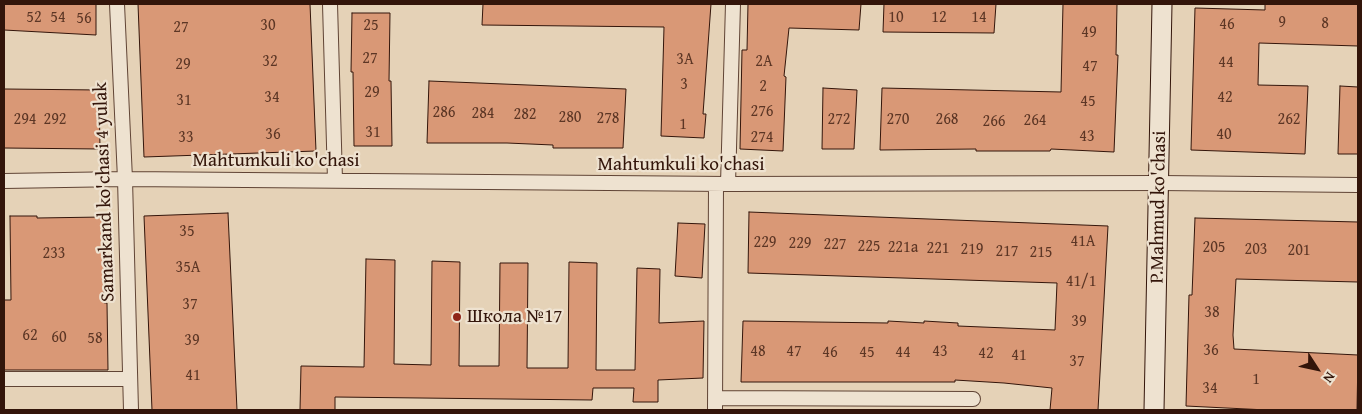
<!DOCTYPE html>
<html>
<head>
<meta charset="utf-8">
<style>
	body { margin:0 }
	#map { position:relative; width:1362px; height:414px; overflow:hidden; background:#e5d2b7; font-family:"Gentium Book Plus",serif }
	canvas { display:block }
	.frame { position:absolute; inset:0; border:5px solid #33150a; pointer-events:none }
	.north { position:absolute; left:1292px; top:344px; width:50px; height:50px; -webkit-text-stroke:4px #eee2d0; paint-order:stroke; rotate:125deg; font-size:14px; font-weight:700; line-height:20px; text-align:center; color:#33150a }
	.north::after { content:''; display:block; margin:auto; width:18px; height:22px; background:#33150a; clip-path:polygon(50% 0,100% 100%,50% 72%,0 100%) }
</style>
</head>
<body>
<div id="map">
<canvas width="1362" height="414"></canvas>
<div class="frame"></div>
<div class="north">N</div>
</div>
<script>
const g = document.querySelector('canvas').getContext('2d');
g.lineJoin = 'round';
function fillPath(path, color) {
  g.fillStyle = color;
  g.fill(path, 'evenodd');
}
function poly(rows) {
  const path = new Path2D();
  for (const r of rows) {
    path.moveTo(r[0], r[1]);
    for (let i = 2; i < r.length; i += 2) path.lineTo(r[i], r[i + 1]);
  }
  return path;
}
function strokePath(path, color, width, dash) {
  g.strokeStyle = color;
  g.lineWidth = width;
  g.lineCap = dash ? 'butt' : 'round';
  g.setLineDash(dash || []);
  g.stroke(path);
}
function label(font, color, halo, rows, align = 'center') {
  g.font = font + ' "Gentium Book Plus",serif';
  g.lineWidth = 4.5;
  g.setLineDash([]);
  g.textBaseline = 'middle';
  g.strokeStyle = halo;
  g.fillStyle = color;
  for (const [text, x, y, turn = 0] of rows) {
    g.save();
    g.translate(x, y);
    g.rotate((+turn || 0) * Math.PI / 180);
    g.textAlign = isNaN(turn) ? turn : align;
    if (halo) g.strokeText(text, 0, 0);
    g.fillText(text, 0, 0);
    g.restore();
  }
}
const building = poly([
	[4,4,96,4,96,35,4,30,4,4],
	[138,4,310,4,316,151,144,157,138,4],
	[483,4,711,4,703,114,706,114,704,138,661,136,664,27,482,25,483,4],
	[748,4,861,4,859,30,789,28,784,76,786,77,783,151,740,149,742,50,747,50,748,4],
	[884,4,996,4,994,33,883,32,884,4],
	[1063,4,1117,4,1116,55,1118,55,1114,152,1051,149,1050,151,976,151,976,149,880,150,882,88,1061,92,1063,4],
	[1265,4,1358,4,1358,46,1259,43,1258,85,1308,86,1305,154,1191,150,1195,8,1265,10,1265,4],
	[352,13,390,13,389,81,391,81,392,146,354,146,353,72,351,72,352,13],
	[429,81,626,89,623,148,553,148,553,145,507,143,427,143,429,81],
	[1340,86,1358,87,1358,154,1338,154,1340,86],
	[823,88,857,90,854,149,822,149,823,88],
	[4,89,99,90,100,149,4,148,4,89],
	[749,212,1108,226,1098,410,1050,410,1052,388,1004,383,955,380,955,382,741,382,743,321,888,323,888,321,924,323,924,321,958,323,958,326,1055,330,1057,283,748,273,749,212],
	[228,213,237,410,152,410,144,216,228,213],
	[10,216,37,216,37,218,103,217,104,303,107,303,108,370,4,370,4,300,11,300,10,216],
	[1195,218,1358,222,1358,282,1236,279,1233,335,1234,349,1358,355,1357,410,1267,410,1186,406,1189,295,1192,295,1195,218],
	[678,223,705,224,702,278,675,276,678,223],
	[366,259,395,260,394,364,431,365,432,261,460,262,459,366,499,366,500,263,528,263,527,368,568,368,569,262,597,263,596,370,635,370,637,268,660,269,659,323,704,321,703,378,658,380,658,402,633,402,634,388,593,388,592,400,335,397,335,410,300,410,301,366,364,367,366,259]
]);
fillPath(building, '#d99876');
strokePath(building, '#33150a', 1);
const street = poly([
	[117,4,125,179,131,410],
	[330,4,335,180],
	[4,181,125,179,728,184,1160,183,1358,185],
	[728,184,733,4],
	[4,379,130,379],
	[715,398,973,399],
	[715,410,716,184]
]);
const secondary = poly([
	[1154,410,1162,4]
]);
strokePath(street, '#604435', 16);
strokePath(secondary, '#33150a', 21);
strokePath(street, '#eee2d0', 14);
strokePath(secondary, '#eee2d0', 19);
for (const [x, y, r, color] of [
	[457,317,5,"#8f2418"]
]) {
  const dot = new Path2D();
  dot.arc(x, y, r, 0, 2 * Math.PI);
  g.fillStyle = color;
  g.fill(dot);
  strokePath(dot, '#eee2d0', 2);
}
label('16px', '#5c3625', null, [
	["52",34,18],
	["54",58,18],
	["10",896,18],
	["12",939,18],
	["14",979,18],
	["56",84,19],
	["9",1282,23],
	["8",1325,24],
	["46",1227,25],
	["30",268,26],
	["25",371,26],
	["27",181,28],
	["49",1089,33],
	["27",370,59],
	["3А",685,60],
	["32",270,62],
	["2А",764,62],
	["44",1226,63],
	["29",183,65],
	["47",1090,67],
	["3",684,85],
	["2",763,87],
	["29",372,93],
	["34",272,98],
	["42",1225,98],
	["31",184,101],
	["45",1088,102],
	["276",762,112],
	["286",444,113],
	["284",483,114],
	["282",525,115],
	["280",570,118],
	["278",608,119],
	["294",25,120],
	["292",55,120],
	["272",839,120],
	["270",898,120],
	["268",947,120],
	["262",1289,120],
	["264",1035,121],
	["266",994,122],
	["1",683,125],
	["31",373,133],
	["36",273,135],
	["40",1224,135],
	["43",1087,137],
	["33",186,138],
	["274",762,138],
	["35",187,232],
	["41А",1083,242],
	["229",765,243],
	["229",800,244],
	["227",835,245],
	["225",869,247],
	["221а",903,248],
	["205",1214,248],
	["221",938,249],
	["219",972,250],
	["203",1256,250],
	["201",1299,251],
	["217",1007,252],
	["215",1041,253],
	["233",54,254],
	["35A",188,268],
	["41/1",1081,282],
	["37",190,305],
	["38",1212,313],
	["39",1079,322],
	["62",30,336],
	["60",59,338],
	["58",95,339],
	["39",192,341],
	["36",1211,351],
	["48",758,352],
	["47",794,352],
	["43",940,352],
	["46",830,353],
	["45",867,353],
	["44",903,353],
	["42",986,354],
	["41",1019,356],
	["37",1077,362],
	["41",193,376],
	["1",1256,380],
	["34",1210,389]
]);
label('19px', '#33150a', '#eee2d0', [
	["Mahtumkuli ko'chasi",276,161],
	["Mahtumkuli ko'chasi",681,165],
	["Samarkand ko'chasi 4 yulak",105,192,-92],
	["P.Mahmud ko'chasi",1159,207,-89]
]);
label('19px', '#33150a', '#eee2d0', [
	["Школа №17",467,317]
], 'left');
</script>
</body>
</html>
